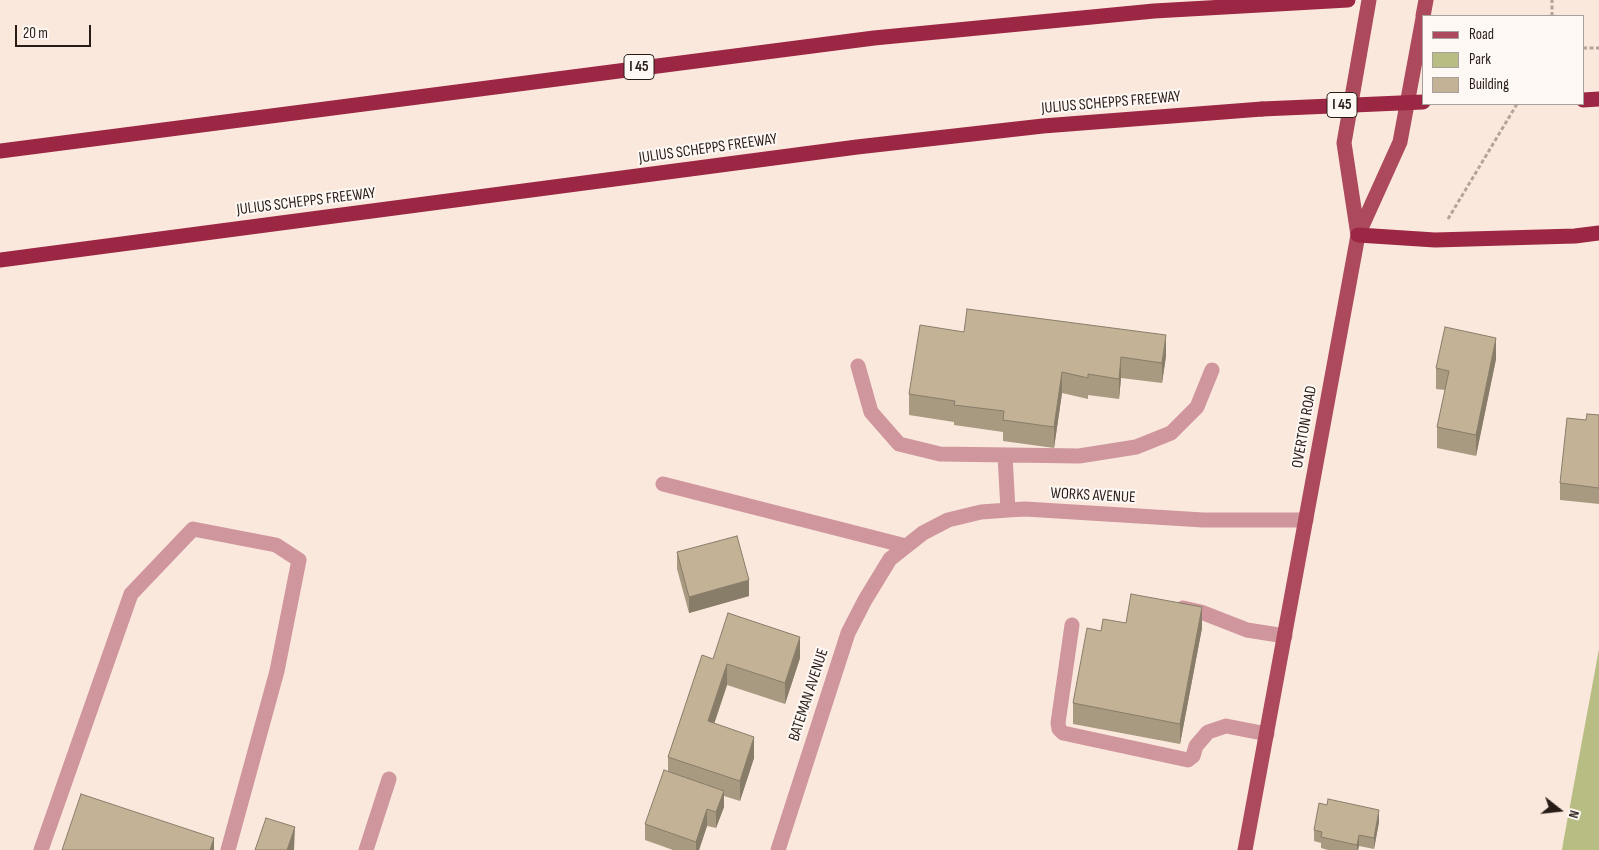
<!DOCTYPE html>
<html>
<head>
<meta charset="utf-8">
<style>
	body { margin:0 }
	#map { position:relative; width:1599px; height:850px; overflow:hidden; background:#fbe8dd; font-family:"Sofia Sans Condensed",sans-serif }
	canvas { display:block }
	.legend { position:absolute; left:1422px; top:15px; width:162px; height:90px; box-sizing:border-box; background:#fef8f4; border:1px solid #a8a09b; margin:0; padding:6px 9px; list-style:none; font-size:15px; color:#281d16 }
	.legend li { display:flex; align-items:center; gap:10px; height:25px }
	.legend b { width:25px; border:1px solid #a8a09b }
	.north { position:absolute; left:1534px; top:785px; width:50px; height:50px; -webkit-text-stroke:4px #fef8f4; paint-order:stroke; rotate:106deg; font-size:14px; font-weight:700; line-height:20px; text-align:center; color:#281d16 }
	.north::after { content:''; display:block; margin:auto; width:18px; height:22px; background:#281d16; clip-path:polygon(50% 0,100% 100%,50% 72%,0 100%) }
	.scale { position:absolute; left:15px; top:25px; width:76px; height:22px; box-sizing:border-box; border:2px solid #281d16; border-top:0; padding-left:6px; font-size:15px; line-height:18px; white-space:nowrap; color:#281d16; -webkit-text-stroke:4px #fef8f4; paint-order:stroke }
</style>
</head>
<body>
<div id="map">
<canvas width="1599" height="850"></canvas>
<ul class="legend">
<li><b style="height:6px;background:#ac495c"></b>Road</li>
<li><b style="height:14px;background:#b8be83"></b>Park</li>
<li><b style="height:14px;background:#c3b296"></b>Building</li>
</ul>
<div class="north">N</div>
<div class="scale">20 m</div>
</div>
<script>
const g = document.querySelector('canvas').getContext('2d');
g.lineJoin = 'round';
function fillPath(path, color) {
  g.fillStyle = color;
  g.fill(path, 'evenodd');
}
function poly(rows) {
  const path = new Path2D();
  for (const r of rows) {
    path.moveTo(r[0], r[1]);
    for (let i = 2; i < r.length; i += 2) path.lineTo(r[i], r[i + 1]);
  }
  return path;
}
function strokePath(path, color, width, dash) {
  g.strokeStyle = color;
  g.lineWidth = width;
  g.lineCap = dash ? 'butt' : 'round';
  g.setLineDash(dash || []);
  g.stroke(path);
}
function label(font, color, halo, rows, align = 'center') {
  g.font = font + ' "Sofia Sans Condensed",sans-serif';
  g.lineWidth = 4;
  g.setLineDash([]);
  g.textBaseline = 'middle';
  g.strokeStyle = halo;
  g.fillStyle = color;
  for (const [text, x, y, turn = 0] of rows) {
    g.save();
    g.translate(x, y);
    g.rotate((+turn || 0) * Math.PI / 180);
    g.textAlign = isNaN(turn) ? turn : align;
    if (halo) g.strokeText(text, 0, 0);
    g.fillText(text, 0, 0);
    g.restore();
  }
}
fillPath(poly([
	[1599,649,1599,850,1562,850,1564,838]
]), '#b8be83');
strokePath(poly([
	[1552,16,1552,0],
	[1583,48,1599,48],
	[1448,219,1517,104]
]), '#b3a399', 3, [4, 2.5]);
strokePath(poly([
	[858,366,871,412,899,444,940,454,1079,456,1136,447,1171,433,1197,407,1212,370],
	[1005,455,1008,510],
	[663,484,906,546],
	[1183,608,1201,612,1247,630,1285,636],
	[1072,625,1058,723,1059,729,1063,733,1188,760,1193,756,1196,746,1208,732,1226,726,1267,734],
	[41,850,131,594,193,529,276,545,299,560,277,671,228,850],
	[366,850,389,779],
	[778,850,848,633,865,600,890,559,923,533,948,520,981,512,1008,510,1025,509,1203,520,1306,520]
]), '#cf969d', 15);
strokePath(poly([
	[1423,16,1426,0],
	[1358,235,1344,143,1369,0],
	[1245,850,1358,235,1400,142,1423,18]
]), '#ac495c', 15);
strokePath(poly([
	[1583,100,1599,99],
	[0,151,874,38,1154,11,1348,0],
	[1358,235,1435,240,1575,236,1599,233],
	[0,260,857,147,1043,126,1262,109]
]), '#9c2745', 15);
strokePath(poly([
	[1262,109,1423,102]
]), '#9c2745', 15);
fillPath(poly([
	[964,332,1166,356,1162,383,1121,378,1119,399,1088,395,1088,399,1062,393,1054,448,1003,441,1003,432,954,425,954,422,909,415,909,394],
	[1496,359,1476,456,1437,448,1437,427,1445,390,1436,389,1436,368],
	[1599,415,1599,504,1560,500,1560,483,1586,420],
	[677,552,749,596,689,613,677,569],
	[1126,623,1202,628,1180,744,1073,724,1073,703,1101,631],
	[800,658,785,704,727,685,714,724,754,758,740,801,724,796,724,807,716,828,707,826,699,850,673,850,645,840,645,824,668,771,668,757,713,659],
	[1379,822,1374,849,1359,846,1358,850,1328,850,1321,848,1321,843,1314,841,1314,830]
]), '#a89981');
fillPath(poly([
	[1166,335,1166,356,1162,383,1162,363],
	[1496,338,1496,359,1476,456,1476,435],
	[1121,357,1121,378,1119,399,1119,379],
	[1062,372,1062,393,1054,448,1054,427],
	[749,580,749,596,689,613,689,597],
	[1202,607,1202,628,1180,744,1180,724],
	[800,637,800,658,785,704,785,683],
	[727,664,727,685,708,742,708,721],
	[754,737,754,758,740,801,740,781],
	[724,791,724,807,716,828,716,812],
	[707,809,707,826,699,850,696,850,696,842],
	[1379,810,1379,822,1374,849,1374,838],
	[295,827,294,850,287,850],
	[1359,835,1359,846,1358,850,1357,850,1357,845],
	[214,838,214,850,210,850]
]), '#887d69');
const building = poly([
	[967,309,1166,335,1162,363,1121,357,1119,379,1088,374,1088,378,1062,372,1054,427,1003,420,1004,411,954,405,955,401,909,394,920,325,964,332,967,309],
	[1445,327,1496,338,1476,435,1437,427,1449,371,1436,368,1445,327],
	[1587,414,1599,415,1599,488,1560,483,1567,418,1586,420,1587,414],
	[737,536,749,580,689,597,677,552,737,536],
	[1131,594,1202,607,1180,724,1073,703,1087,628,1101,631,1103,619,1126,623,1131,594],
	[728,613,800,637,785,683,727,664,708,721,754,737,740,781,668,757,702,655,713,659,728,613],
	[664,770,724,791,716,812,707,809,696,842,645,824,664,770],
	[81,794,214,838,210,850,62,850,81,794],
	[1328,799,1379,810,1374,838,1359,835,1357,845,1321,837,1322,832,1314,830,1319,803,1327,805,1328,799],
	[266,818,295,827,287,850,255,850,266,818]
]);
fillPath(building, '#c3b296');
strokePath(building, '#887d69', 1);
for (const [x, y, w] of [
	[639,67,30],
	[1342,105,30]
]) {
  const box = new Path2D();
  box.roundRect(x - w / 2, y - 12.5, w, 25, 4);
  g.fillStyle = '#fef8f4';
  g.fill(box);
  strokePath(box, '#281d16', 1);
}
label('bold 15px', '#281d16', null, [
	["I 45",639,67],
	["I 45",1342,105]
]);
label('16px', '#281d16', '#fef8f4', [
	["JULIUS SCHEPPS FREEWAY",1111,103,-5],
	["JULIUS SCHEPPS FREEWAY",708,149,-8],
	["JULIUS SCHEPPS FREEWAY",306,202,-7],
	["OVERTON ROAD",1305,427,-80],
	["WORKS AVENUE",1093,496,3],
	["BATEMAN AVENUE",809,695,-72]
]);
</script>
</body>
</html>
